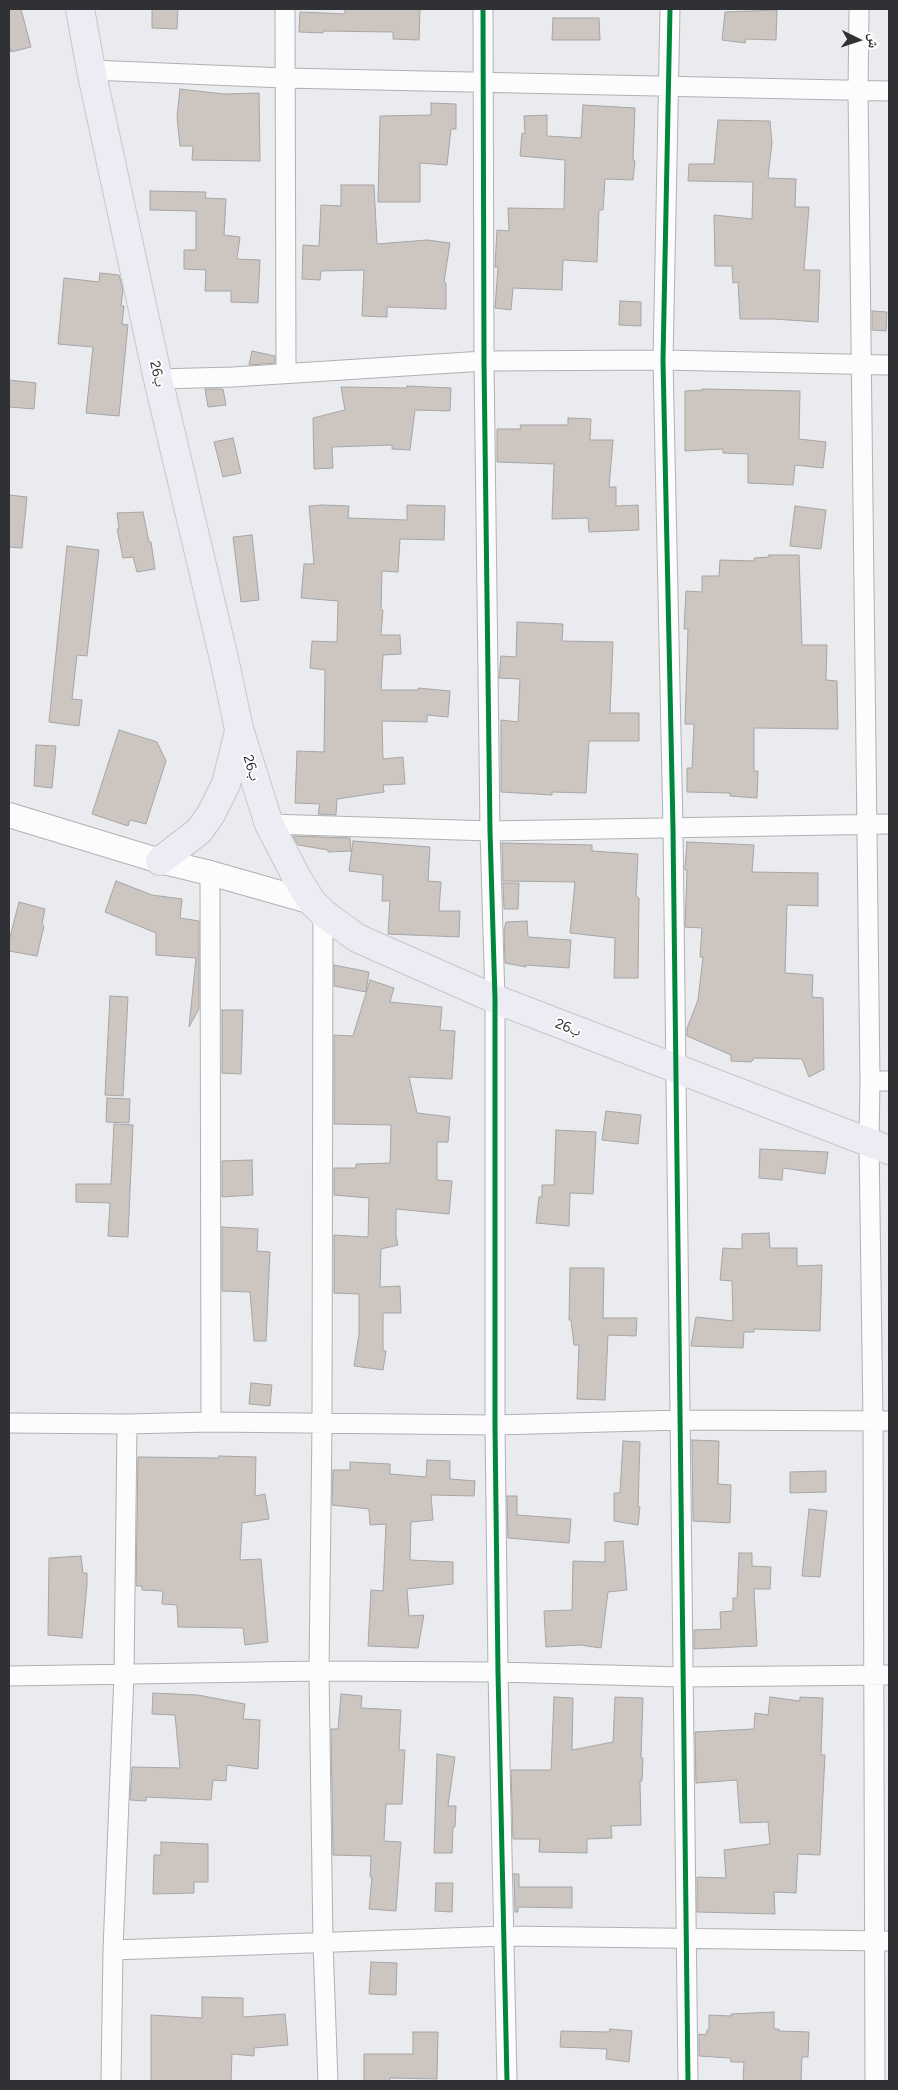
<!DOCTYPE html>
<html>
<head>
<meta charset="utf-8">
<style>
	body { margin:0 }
	#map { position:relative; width:898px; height:2090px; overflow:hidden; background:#eaebef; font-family:Figtree,"Noto Naskh Arabic",sans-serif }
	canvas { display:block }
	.frame { position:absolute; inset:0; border:10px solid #303134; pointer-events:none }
	.north { position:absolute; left:833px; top:15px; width:50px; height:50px; -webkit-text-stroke:4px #fff; paint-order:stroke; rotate:94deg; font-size:14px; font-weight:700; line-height:20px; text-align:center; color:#303134 }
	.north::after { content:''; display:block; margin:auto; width:18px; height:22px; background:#303134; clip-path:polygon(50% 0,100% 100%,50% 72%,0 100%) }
</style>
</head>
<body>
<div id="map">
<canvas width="898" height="2090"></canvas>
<div class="frame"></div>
<div class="north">ش</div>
</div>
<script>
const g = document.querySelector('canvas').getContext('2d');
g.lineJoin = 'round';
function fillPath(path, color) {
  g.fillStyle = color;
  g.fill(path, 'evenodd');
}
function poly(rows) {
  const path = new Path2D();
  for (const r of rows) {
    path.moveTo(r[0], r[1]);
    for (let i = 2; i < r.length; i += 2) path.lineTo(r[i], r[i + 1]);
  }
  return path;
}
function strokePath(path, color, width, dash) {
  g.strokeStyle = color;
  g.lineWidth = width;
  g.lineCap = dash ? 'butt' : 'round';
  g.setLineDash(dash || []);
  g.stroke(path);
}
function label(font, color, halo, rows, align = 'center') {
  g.font = font + ' Figtree,"Noto Naskh Arabic",sans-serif';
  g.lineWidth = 4;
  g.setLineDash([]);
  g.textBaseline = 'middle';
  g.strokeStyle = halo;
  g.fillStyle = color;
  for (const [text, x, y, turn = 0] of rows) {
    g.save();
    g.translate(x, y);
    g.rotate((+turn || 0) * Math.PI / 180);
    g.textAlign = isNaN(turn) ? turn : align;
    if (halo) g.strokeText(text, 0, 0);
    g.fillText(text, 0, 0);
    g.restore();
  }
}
const building = poly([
	[9,9,21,9,31,47,11,52,9,43,9,9],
	[152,9,178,9,177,29,152,28,152,9],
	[345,9,420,9,419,40,393,39,393,32,323,31,323,33,299,32,300,12,345,14,345,9],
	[777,10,776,40,746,39,745,43,722,40,725,12,777,10],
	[553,18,599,18,600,40,552,40,553,18],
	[180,89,224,94,259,93,260,161,192,160,193,146,180,146,177,117,180,89],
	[431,103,456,104,456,129,451,129,447,165,420,163,420,202,378,202,380,116,431,115,431,103],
	[583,105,635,108,633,160,635,161,633,180,605,179,603,210,599,210,597,262,563,260,562,290,513,288,511,310,495,308,498,267,495,267,497,230,509,231,508,208,564,209,565,160,520,156,522,133,525,134,524,116,547,115,547,136,581,138,583,105],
	[718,120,770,121,772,143,768,178,796,179,795,207,809,207,804,270,820,270,818,322,774,319,740,319,738,282,733,283,732,266,715,266,714,215,752,219,753,182,688,181,689,164,714,164,718,120],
	[341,185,374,185,377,244,427,240,450,243,444,282,446,283,446,309,387,307,387,317,362,316,364,270,321,271,320,280,302,279,303,245,319,246,321,205,341,206,341,185],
	[150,191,206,192,205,198,226,199,224,235,240,237,237,259,260,260,258,303,231,302,231,291,205,291,206,270,184,269,184,250,196,250,196,211,150,210,150,191],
	[100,273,119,275,123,289,121,306,124,306,122,324,128,325,119,416,86,413,93,347,58,344,64,278,99,282,100,273],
	[620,301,641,302,641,326,619,325,620,301],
	[872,311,887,312,886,331,872,330,872,311],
	[252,351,275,356,275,363,249,365,252,351],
	[9,380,36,383,34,409,9,407,9,380],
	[407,386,451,388,450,411,415,410,410,450,392,449,392,445,332,447,333,468,314,469,313,418,345,410,341,387,407,388,407,386],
	[205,389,223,389,226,405,208,407,205,389],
	[703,389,800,391,799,439,826,442,823,468,795,465,793,485,748,483,748,454,723,453,723,449,685,451,685,391,703,390,703,389],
	[568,418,591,419,590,440,613,440,609,487,616,487,616,506,638,505,639,530,589,532,588,518,552,519,554,464,497,462,497,429,521,429,520,425,568,425,568,418],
	[233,438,241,473,223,477,214,442,233,438],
	[9,495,27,497,22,548,9,547,9,495],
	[322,505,349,506,348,518,407,520,407,505,445,506,444,540,400,539,398,572,382,571,381,610,383,610,381,635,400,635,401,654,383,655,381,690,418,690,418,688,450,691,448,717,427,715,427,722,382,721,383,759,403,757,405,784,383,785,384,792,337,799,336,815,318,814,320,804,295,803,297,751,324,752,325,670,310,668,312,641,337,642,338,601,301,598,304,564,314,564,309,506,322,505],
	[795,506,826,510,821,549,790,546,795,506],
	[143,512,149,542,151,542,155,569,137,572,133,557,123,558,117,529,119,529,117,513,143,512],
	[252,535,259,600,241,602,233,537,252,535],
	[67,546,99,550,87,656,77,655,72,699,82,700,79,726,49,722,67,546],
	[769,555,799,555,802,645,827,645,826,680,837,681,838,729,754,728,754,771,758,771,757,798,730,796,730,793,687,792,687,768,692,768,694,724,685,724,688,629,684,629,686,591,702,592,702,576,719,576,720,560,754,561,754,558,769,557,769,555],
	[517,622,563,624,562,641,613,642,610,713,639,713,639,741,589,741,586,793,552,792,552,795,501,792,501,720,518,722,520,679,499,678,501,656,516,657,517,622],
	[119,730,157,742,166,761,146,824,130,820,128,826,92,814,119,730],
	[36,745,56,746,52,788,34,786,36,745],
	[293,836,350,838,351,851,328,852,328,850,298,845,293,836],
	[353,841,430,847,428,881,441,882,439,911,460,911,459,937,388,934,390,901,382,901,383,875,349,871,353,841],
	[687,842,754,845,752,872,818,873,818,906,787,905,785,973,813,975,812,997,823,998,824,1069,809,1077,802,1059,755,1058,751,1062,731,1061,731,1055,687,1036,687,1028,698,1000,703,957,700,957,702,928,685,927,687,870,685,870,685,868,687,842],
	[502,843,592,845,592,851,638,854,636,896,639,898,638,978,614,978,615,938,570,933,575,882,503,881,502,843],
	[116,881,152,895,182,899,180,918,199,921,199,1009,189,1027,196,958,156,955,156,933,105,912,116,881],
	[503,883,519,883,518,909,504,909,503,883],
	[19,902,45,909,42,924,44,926,37,956,9,951,9,941,19,902],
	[527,921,528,937,571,940,569,968,526,965,526,967,505,963,504,930,506,922,527,921],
	[334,965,369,972,366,992,334,986,334,965],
	[370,980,394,988,390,1002,442,1007,440,1030,455,1031,452,1079,409,1077,417,1113,450,1117,448,1142,437,1142,437,1180,452,1181,449,1214,396,1209,396,1236,398,1245,381,1249,380,1287,400,1286,401,1313,383,1313,383,1351,386,1351,383,1370,354,1366,359,1334,359,1294,334,1293,334,1235,368,1237,369,1198,334,1195,334,1168,356,1168,356,1164,390,1163,391,1125,334,1124,334,1035,353,1036,370,980],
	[110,996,128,997,123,1096,105,1095,110,996],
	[222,1010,243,1010,241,1074,222,1073,222,1010],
	[107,1098,130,1099,129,1123,106,1122,107,1098],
	[606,1111,641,1115,638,1144,602,1140,606,1111],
	[114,1124,133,1125,128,1237,108,1236,110,1203,76,1202,76,1184,111,1184,114,1124],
	[556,1130,596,1132,593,1194,570,1193,569,1226,536,1223,539,1197,542,1197,542,1185,554,1185,556,1130],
	[760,1149,828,1152,825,1174,783,1168,782,1180,759,1178,760,1149],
	[252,1160,253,1195,222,1197,222,1161,252,1160],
	[222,1227,258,1229,257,1251,270,1252,266,1341,254,1341,250,1292,222,1291,222,1227],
	[769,1233,770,1248,797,1248,797,1266,822,1265,820,1331,754,1329,754,1332,744,1332,743,1348,691,1346,696,1317,733,1321,732,1281,720,1280,723,1248,742,1249,742,1234,769,1233],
	[570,1268,604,1268,603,1318,637,1318,636,1336,608,1335,605,1400,577,1399,579,1345,574,1345,571,1320,569,1320,570,1268],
	[251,1383,272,1385,270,1406,249,1404,251,1383],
	[692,1440,719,1441,718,1484,731,1485,730,1523,693,1521,692,1440],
	[623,1441,640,1442,638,1507,640,1507,638,1525,614,1521,614,1493,620,1493,623,1441],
	[219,1456,256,1457,255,1496,265,1494,269,1519,242,1523,240,1560,261,1559,268,1642,245,1645,243,1628,178,1627,177,1605,162,1604,163,1591,142,1590,142,1586,136,1586,138,1457,219,1458,219,1456],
	[427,1460,450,1461,450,1479,475,1481,474,1496,431,1495,433,1520,411,1522,410,1560,453,1562,453,1584,407,1589,409,1616,424,1615,418,1648,368,1646,371,1590,383,1591,386,1524,370,1525,369,1509,332,1505,333,1470,350,1470,350,1462,390,1464,390,1474,426,1477,427,1460],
	[826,1471,826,1492,790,1493,790,1472,826,1471],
	[507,1496,517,1496,517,1515,571,1519,569,1543,508,1538,507,1496],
	[809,1509,827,1511,820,1577,802,1576,809,1509],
	[623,1541,627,1590,608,1592,601,1648,580,1645,546,1647,544,1611,572,1610,573,1561,605,1562,605,1542,623,1541],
	[739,1553,752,1553,752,1566,771,1567,770,1589,754,1589,757,1646,694,1649,694,1630,721,1629,720,1612,733,1611,733,1598,737,1598,739,1553],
	[81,1556,83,1573,87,1573,87,1584,82,1638,48,1635,49,1558,81,1556],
	[153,1693,198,1695,245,1704,243,1719,260,1720,258,1769,227,1765,226,1781,213,1780,211,1800,146,1797,146,1801,130,1800,132,1767,180,1768,175,1715,152,1714,153,1693],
	[341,1694,362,1696,361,1708,401,1710,399,1750,405,1750,402,1804,386,1804,384,1841,401,1842,396,1911,369,1909,372,1877,370,1877,371,1856,333,1855,331,1729,338,1729,341,1694],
	[554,1697,573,1698,572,1750,613,1742,615,1697,643,1698,641,1758,643,1758,642,1781,640,1781,641,1825,611,1826,612,1838,587,1839,587,1853,539,1852,540,1839,513,1839,511,1770,551,1770,554,1697],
	[770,1697,800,1701,800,1697,823,1698,821,1755,825,1755,820,1855,798,1854,796,1893,774,1892,775,1914,697,1912,697,1877,726,1878,724,1850,770,1844,768,1822,740,1823,737,1780,696,1783,695,1732,754,1729,755,1713,768,1715,770,1697],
	[437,1754,455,1757,448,1806,456,1806,455,1827,453,1827,452,1853,434,1853,437,1754],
	[161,1842,208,1844,208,1882,194,1882,194,1893,153,1894,154,1855,161,1855,161,1842],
	[514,1874,519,1874,519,1887,572,1887,572,1908,518,1907,518,1912,515,1912,514,1874],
	[436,1883,453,1883,452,1912,435,1911,436,1883],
	[371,1962,397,1963,396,1995,369,1994,371,1962],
	[202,1997,243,1998,243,2017,285,2014,288,2045,254,2048,254,2056,232,2054,231,2081,151,2081,151,2015,202,2018,202,1997],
	[774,2012,774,2029,779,2029,779,2031,809,2032,808,2057,802,2057,801,2081,743,2081,744,2062,731,2062,730,2058,699,2056,699,2034,706,2035,707,2030,709,2030,709,2015,731,2016,731,2014,774,2012],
	[610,2029,632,2031,629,2062,606,2059,607,2049,560,2047,561,2031,609,2032,610,2029],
	[413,2032,438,2032,437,2079,390,2078,390,2081,364,2081,364,2054,413,2054,413,2032]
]);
fillPath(building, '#ccc5c0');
strokePath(building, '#a6a5a6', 1);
const minor = poly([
	[285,9,286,373],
	[483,9,484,361,490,831,495,999,495,1425,498,1672,507,2081],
	[670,9,663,360,673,828,688,2081],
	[859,9,858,90,870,1081,869,1143,873,1420,875,2081],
	[91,70,284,78,889,91],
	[158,379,233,377,484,361,663,360,889,365],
	[269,824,490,831,889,824],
	[210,873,211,1422],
	[323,913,322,1424,319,1671,323,1943,328,2081],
	[870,1081,889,1081],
	[9,1423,127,1424,211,1422,495,1425,681,1420,889,1421],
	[9,1676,319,1671,498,1672,682,1677,889,1675],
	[113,1950,504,1936,889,1941],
	[111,2081,113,1950,124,1675,127,1424]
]);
const tertiary = poly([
	[9,815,160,861,210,873,312,902]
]);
const trunk = poly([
	[80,9,91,70,158,379,225,663,239,729,269,824,297,878,312,902,323,913,357,938,495,999,889,1150],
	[160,861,199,831,211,814,226,784,239,731]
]);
strokePath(minor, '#b0b1b4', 21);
strokePath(tertiary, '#b0b1b4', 26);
strokePath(trunk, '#c6c7c9', 30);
strokePath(minor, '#fcfcfd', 19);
strokePath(tertiary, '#fcfcfd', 24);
strokePath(trunk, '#ececf4', 28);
strokePath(poly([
	[483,9,484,361,490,831,495,999,495,1425,498,1672,507,2081],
	[670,9,663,360,673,828,688,2081]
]), '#00873e', 5);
label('14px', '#303134', '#fff', [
	["26ب",157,374,77],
	["26ب",251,768,73],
	["26ب",568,1028,21]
]);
</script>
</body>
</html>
